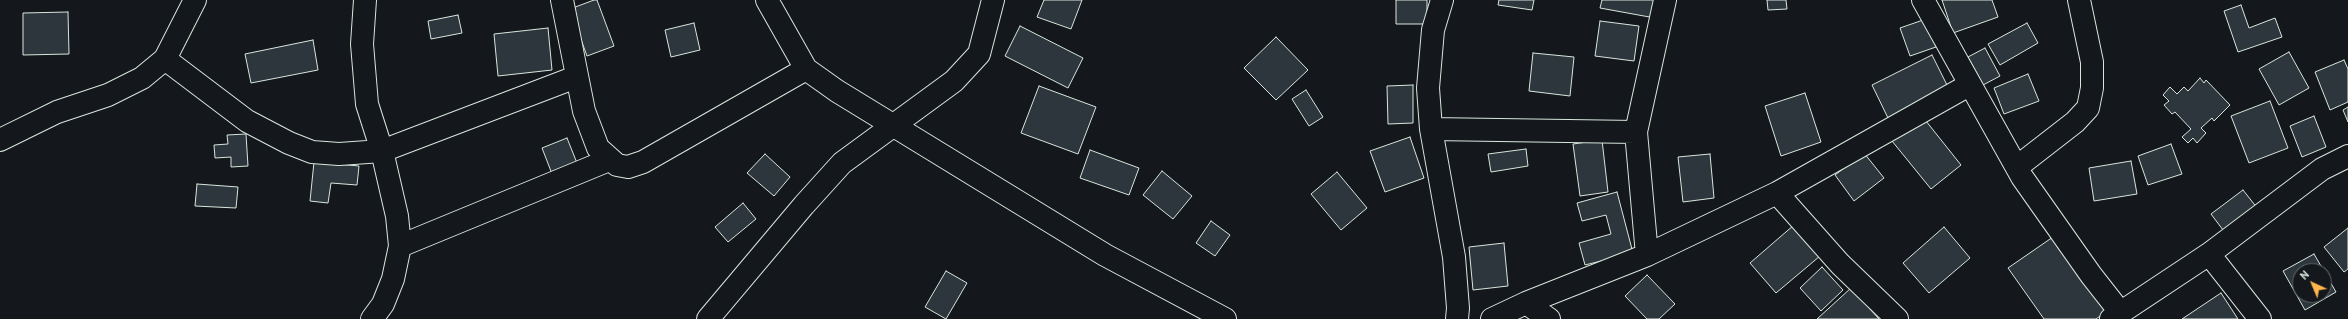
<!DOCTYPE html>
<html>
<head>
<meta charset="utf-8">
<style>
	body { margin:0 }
	#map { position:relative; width:2348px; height:319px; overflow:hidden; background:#14181c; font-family:"PT Sans",sans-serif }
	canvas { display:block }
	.north { position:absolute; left:2292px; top:263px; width:40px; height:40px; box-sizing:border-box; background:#14181c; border:1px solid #626a69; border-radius:50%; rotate:316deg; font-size:11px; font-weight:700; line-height:16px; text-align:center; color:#d8e6dc }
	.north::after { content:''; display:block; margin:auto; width:14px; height:18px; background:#ffb74d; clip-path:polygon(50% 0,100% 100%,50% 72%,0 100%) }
</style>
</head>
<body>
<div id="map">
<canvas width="2348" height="319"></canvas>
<div class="north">N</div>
</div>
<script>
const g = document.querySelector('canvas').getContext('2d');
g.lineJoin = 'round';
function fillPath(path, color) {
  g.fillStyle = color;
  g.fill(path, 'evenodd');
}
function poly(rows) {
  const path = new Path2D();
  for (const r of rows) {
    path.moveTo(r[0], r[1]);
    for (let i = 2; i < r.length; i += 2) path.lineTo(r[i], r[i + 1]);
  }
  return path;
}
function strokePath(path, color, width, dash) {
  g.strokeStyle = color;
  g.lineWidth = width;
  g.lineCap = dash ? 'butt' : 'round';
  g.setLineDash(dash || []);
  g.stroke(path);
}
const building = poly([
	[594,0,597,0,614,46,587,56,570,9,594,0],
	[1044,0,1082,0,1071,29,1037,17,1044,0],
	[1396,0,1427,0,1427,24,1396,24,1396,0],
	[1499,0,1534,0,1532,10,1498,5,1499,0],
	[1602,0,1658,0,1655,18,1600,8,1602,0],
	[1767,0,1786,0,1787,9,1768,10,1767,0],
	[1942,0,1992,0,1998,17,1953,33,1942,0],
	[2241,5,2249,28,2275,18,2282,37,2238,52,2224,11,2241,5],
	[68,12,69,54,23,55,23,13,68,12],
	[458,15,462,33,431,39,428,21,458,15],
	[1926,19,1936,47,1910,56,1900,28,1926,19],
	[1600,21,1639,26,1634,61,1595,56,1600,21],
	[694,23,700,50,671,57,665,30,694,23],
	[2027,23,2038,43,2000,65,1988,44,2027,23],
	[1020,26,1083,58,1068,88,1005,56,1020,26],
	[548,28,552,70,498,76,494,34,548,28],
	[1276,37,1308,70,1276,100,1244,68,1276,37],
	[313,40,318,70,251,83,245,54,313,40],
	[1985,48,2000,76,1983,85,1968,57,1985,48],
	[2289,52,2309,88,2279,105,2259,69,2289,52],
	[1533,53,1574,57,1570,96,1529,91,1533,53],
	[1932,55,1948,87,1888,118,1872,85,1932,55],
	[2344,60,2348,69,2348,102,2330,110,2315,72,2344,60],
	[2028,74,2039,101,2004,114,1994,88,2028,74],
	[2200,78,2204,83,2206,80,2230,105,2214,121,2212,118,2201,128,2206,133,2197,143,2193,138,2188,143,2182,137,2191,129,2175,112,2172,114,2164,105,2169,101,2163,95,2170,87,2177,94,2184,87,2188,91,2200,78],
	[1413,85,1413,123,1388,124,1387,86,1413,85],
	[1039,86,1096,107,1078,154,1021,133,1039,86],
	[1306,90,1323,117,1309,126,1292,99,1306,90],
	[1805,93,1821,142,1781,156,1765,106,1805,93],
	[2270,101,2288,148,2249,163,2231,116,2270,101],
	[2348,107,2348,122,2343,110,2348,107],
	[1922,116,1961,165,1931,189,1892,141,1922,116],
	[2314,116,2326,147,2302,157,2290,126,2314,116],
	[246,134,248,166,231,167,231,157,215,158,214,145,228,144,227,135,246,134],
	[1410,137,1424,178,1385,192,1370,151,1410,137],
	[567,138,579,168,554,179,542,148,567,138],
	[1602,140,1608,192,1580,196,1573,144,1602,140],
	[2171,144,2182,174,2148,185,2138,156,2171,144],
	[1526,149,1528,166,1491,172,1488,154,1526,149],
	[1090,150,1139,168,1129,195,1080,178,1090,150],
	[1864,153,1884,178,1854,201,1835,175,1864,153],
	[765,154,790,177,774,196,747,173,765,154],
	[1710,154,1714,198,1683,202,1678,157,1710,154],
	[2131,161,2137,194,2094,201,2089,168,2131,161],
	[314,162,359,166,357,185,331,183,328,203,310,201,314,162],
	[1162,171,1192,196,1173,219,1143,195,1162,171],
	[1337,172,1367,208,1341,230,1311,194,1337,172],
	[197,184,238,187,236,208,195,206,197,184],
	[2243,190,2258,209,2226,234,2211,214,2243,190],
	[1617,192,1633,253,1585,265,1579,243,1611,234,1606,215,1582,221,1577,203,1617,192],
	[743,203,756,219,728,242,715,227,743,203],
	[1211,221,1230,235,1215,256,1196,243,1211,221],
	[1794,225,1820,256,1776,293,1750,263,1794,225],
	[1944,227,1970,258,1929,293,1903,263,1944,227],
	[2348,228,2348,269,2344,272,2324,247,2348,228],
	[2053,237,2106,312,2096,319,2044,319,2008,268,2053,237],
	[1504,243,1508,286,1473,290,1469,247,1504,243],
	[2314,254,2336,292,2305,310,2283,271,2314,254],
	[2300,271,2324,271,2324,295,2300,295,2300,271],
	[1822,267,1843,290,1821,311,1800,288,1822,267],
	[946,271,967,283,946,319,925,307,946,271],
	[1647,275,1675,304,1659,319,1647,319,1625,296,1647,275],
	[1851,288,1879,319,1817,319,1851,288],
	[2221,293,2238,319,2182,319,2221,293]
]);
fillPath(building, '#2c363c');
strokePath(building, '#d8e6dc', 1);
const minor = poly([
	[365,0,362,44,367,104,382,151,397,216,400,246,393,279,383,304,372,319],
	[562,0,584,111,598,148,617,165,628,167,643,162,806,69],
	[767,0,806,69,837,91,1105,255,1225,319],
	[1442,0,1433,30,1428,88,1431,129,1454,257,1458,308,1457,319],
	[1923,0,2022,177,2091,275,2120,312],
	[165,59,247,121,289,143,312,152,339,154,382,151,576,77],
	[1431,129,1636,132],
	[0,140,57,112,108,95,142,78,165,59,195,0],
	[2017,167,2075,122,2088,108,2092,88,2092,62,2079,0],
	[1777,193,1840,264,1897,319],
	[400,246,609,160],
	[2209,254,2260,319],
	[1647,255,1636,132,1665,0],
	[1526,303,1549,319],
	[708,319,804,205,842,163,954,81,979,54,993,0],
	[1492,319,1526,303,1647,255,1777,193,1969,85],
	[2111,319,2209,254,2322,169,2348,156]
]);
strokePath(minor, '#d8e6dc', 24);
strokePath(minor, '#14181c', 22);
</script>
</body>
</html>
